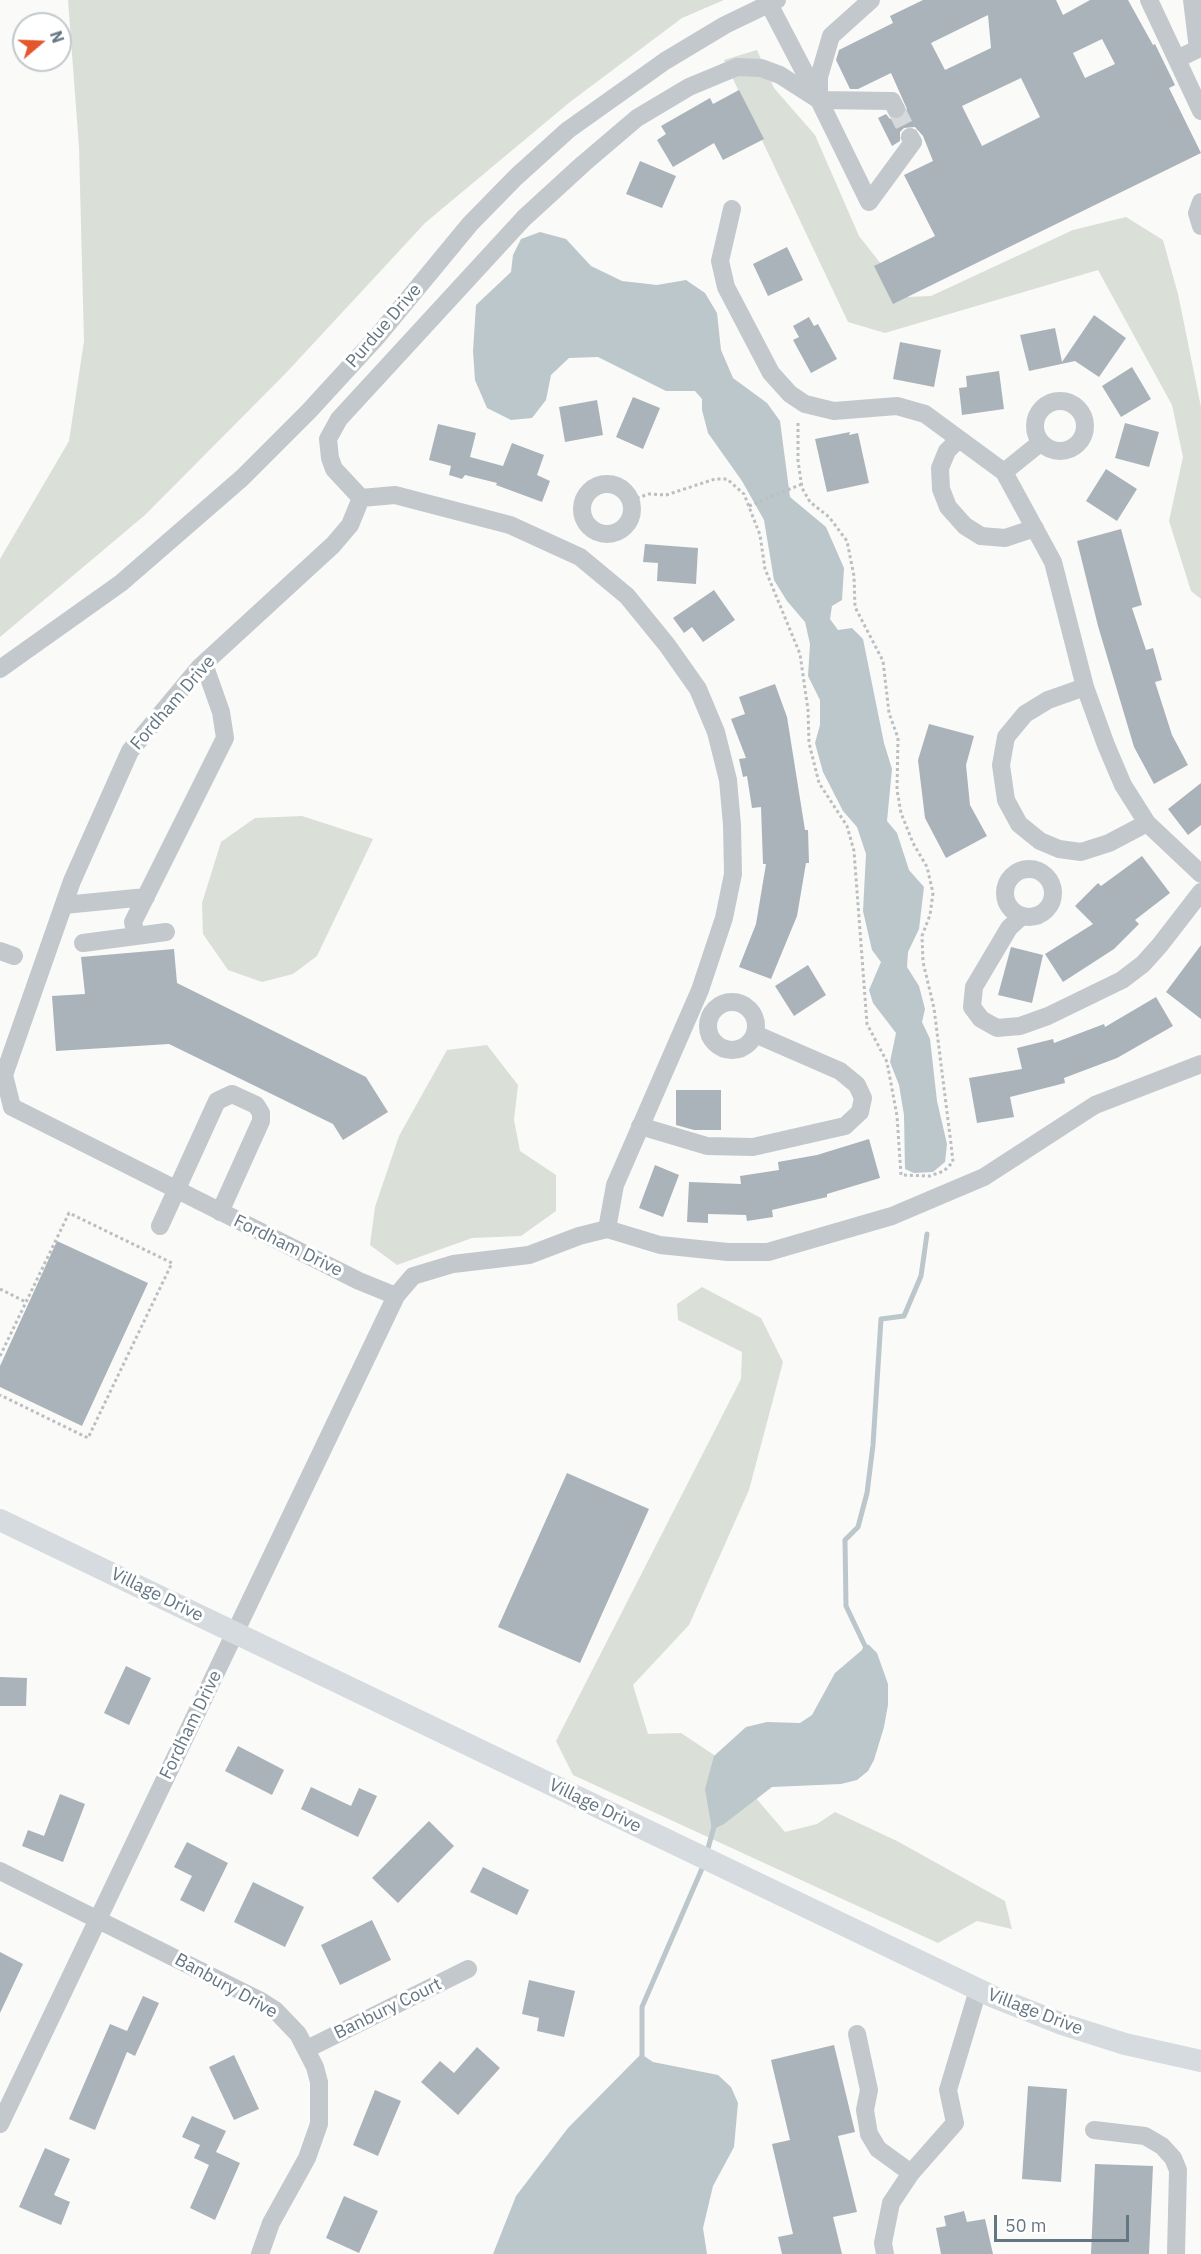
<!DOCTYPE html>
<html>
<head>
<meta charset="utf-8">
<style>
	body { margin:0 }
	#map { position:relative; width:1201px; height:2254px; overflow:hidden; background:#fafaf8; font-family:"IBM Plex Sans",sans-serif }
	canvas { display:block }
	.north { position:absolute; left:12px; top:12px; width:60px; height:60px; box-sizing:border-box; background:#fff; border:2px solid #c1c8cd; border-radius:50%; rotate:71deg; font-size:16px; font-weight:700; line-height:24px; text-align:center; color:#657683 }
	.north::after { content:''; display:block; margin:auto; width:21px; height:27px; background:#e4572e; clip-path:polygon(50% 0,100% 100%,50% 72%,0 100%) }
	.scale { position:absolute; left:994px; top:2215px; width:135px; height:27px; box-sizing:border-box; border:3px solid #657683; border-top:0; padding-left:8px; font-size:18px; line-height:21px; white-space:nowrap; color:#657683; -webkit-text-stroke:4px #fff; paint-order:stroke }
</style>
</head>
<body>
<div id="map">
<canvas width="1201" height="2254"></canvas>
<div class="north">N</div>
<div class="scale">50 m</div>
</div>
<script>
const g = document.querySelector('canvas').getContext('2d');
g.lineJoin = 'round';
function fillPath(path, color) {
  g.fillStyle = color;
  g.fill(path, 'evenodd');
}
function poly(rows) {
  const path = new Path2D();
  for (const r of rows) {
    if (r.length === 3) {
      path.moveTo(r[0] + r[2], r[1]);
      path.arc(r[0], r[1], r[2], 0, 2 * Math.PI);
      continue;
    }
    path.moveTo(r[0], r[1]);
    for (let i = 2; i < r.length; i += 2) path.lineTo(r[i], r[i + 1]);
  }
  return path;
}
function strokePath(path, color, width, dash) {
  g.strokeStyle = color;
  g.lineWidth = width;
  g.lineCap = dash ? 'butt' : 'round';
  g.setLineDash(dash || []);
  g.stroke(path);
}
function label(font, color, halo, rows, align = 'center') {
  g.font = font + ' "IBM Plex Sans",sans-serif';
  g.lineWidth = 6;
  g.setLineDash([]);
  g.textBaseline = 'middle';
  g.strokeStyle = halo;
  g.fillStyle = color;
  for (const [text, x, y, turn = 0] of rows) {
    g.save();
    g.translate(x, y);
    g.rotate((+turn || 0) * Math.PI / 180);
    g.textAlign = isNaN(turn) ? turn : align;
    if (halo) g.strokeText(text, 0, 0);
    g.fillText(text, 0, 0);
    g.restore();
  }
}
fillPath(poly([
	[68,0,724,0,682,18,570,102,425,223,286,373,145,515,0,637,0,559,69,441,84,341,79,147],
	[757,50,774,88,815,135,859,236,907,297,931,296,1073,230,1126,217,1163,240,1178,294,1201,407,1201,599,1191,591,1169,521,1183,457,1172,405,1098,270,885,333,848,322,724,60],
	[302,816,373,839,317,956,293,974,262,982,228,970,203,934,202,903,221,842,255,818],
	[487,1045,518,1085,514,1120,520,1151,556,1175,556,1211,521,1236,472,1238,397,1265,370,1245,375,1207,399,1136,447,1050],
	[702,1287,761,1318,783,1362,749,1490,689,1625,633,1685,648,1734,681,1733,726,1763,785,1832,817,1824,835,1812,897,1841,1005,1901,1012,1929,977,1921,938,1943,573,1775,556,1741,741,1379,742,1352,678,1320,677,1304]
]), '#dadfd7');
fillPath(poly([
	[540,232,566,239,591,266,622,281,657,285,686,280,705,293,717,313,721,350,733,378,767,403,780,421,790,497,826,527,844,568,842,600,832,606,830,619,838,630,852,628,863,639,884,743,892,769,887,821,897,833,909,870,924,887,919,929,908,952,907,967,919,986,925,1009,922,1022,930,1039,937,1101,947,1144,945,1162,933,1172,914,1173,905,1169,904,1115,899,1085,890,1062,896,1033,873,1003,869,990,881,962,872,950,863,911,866,854,857,827,843,811,823,772,815,743,820,725,820,700,808,676,810,644,805,622,787,601,774,580,764,520,742,481,708,433,702,410,702,399,695,391,666,391,598,357,569,358,551,375,546,400,532,418,511,420,487,408,475,380,473,351,476,305,511,272,513,255,521,239],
	[864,1644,869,1645,877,1653,888,1684,888,1705,884,1727,874,1760,868,1771,857,1780,841,1784,772,1787,724,1824,712,1830,705,1789,714,1756,746,1727,767,1722,800,1723,812,1715,835,1673,862,1650],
	[641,2054,653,2062,718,2075,731,2087,738,2103,734,2147,713,2186,703,2228,707,2254,493,2254,516,2196,568,2128]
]), '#bbc7cb');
strokePath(poly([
	[866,1648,846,1606,845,1540,858,1527,867,1493,873,1445,881,1319,904,1316,921,1276,927,1234],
	[707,1852,715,1823],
	[642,2060,642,2007,704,1864]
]), '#bbc7cb', 5);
fillPath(poly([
	[923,0,1056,0,1063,15,1090,0,1128,0,1153,45,1155,44,1175,85,1169,88,1201,153,893,304,874,266,935,236,904,175,933,161,923,136,915,127,904,128,900,132,900,141,892,146,878,118,886,114,890,119,900,119,907,109,891,73,858,89,850,89,836,60,839,50,893,23,890,16],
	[988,15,991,48,945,70,931,43],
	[1102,39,1115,64,1085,78,1073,53],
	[1021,78,1040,117,982,146,962,106],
	[739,90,764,139,723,160,714,143,673,167,657,140,666,134,661,126,710,98,713,104],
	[640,161,676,176,662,208,626,194],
	[787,247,803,280,768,296,753,264],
	[1094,315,1126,338,1099,377,1075,361,1029,371,1020,335,1055,328,1062,362],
	[809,317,814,326,818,324,837,359,811,373,793,340,799,337,793,326],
	[900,342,941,350,934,387,893,379],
	[1132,367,1151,399,1121,417,1102,386],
	[999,371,1004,409,962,415,959,388,967,387,966,376],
	[633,397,660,408,643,449,616,437],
	[597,400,603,435,565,442,559,407],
	[1125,423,1159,432,1149,467,1115,458],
	[438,424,476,433,470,457,503,466,512,443,544,455,537,475,550,481,542,502,496,485,497,483,465,475,462,479,449,475,451,466,429,460],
	[850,432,849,435,858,433,869,483,827,492,815,439],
	[1106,469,1137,489,1117,521,1086,501],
	[1121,529,1142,605,1132,608,1146,650,1153,648,1162,680,1155,682,1172,735,1188,765,1154,784,1134,747,1098,626,1077,541],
	[645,544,698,548,696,584,657,581,658,563,643,562],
	[714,590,735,620,703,642,692,627,684,633,673,618],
	[775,684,787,717,805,830,808,830,809,863,806,863,797,916,771,979,739,967,756,924,766,864,763,864,761,807,752,808,747,776,743,777,739,759,746,758,731,719,745,714,739,697],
	[929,724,974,736,966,765,970,805,987,836,946,858,925,818,918,760],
	[1201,783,1201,825,1188,835,1168,809],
	[1142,856,1170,893,1135,920,1139,924,1114,949,1063,982,1045,954,1093,924,1075,906,1098,883,1101,886],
	[1201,945,1201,1019,1166,992],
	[1011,947,1043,955,1032,1003,998,995],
	[174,949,177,983,366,1077,388,1112,343,1140,333,1124,169,1044,56,1051,52,996,85,994,81,957],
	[808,965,826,995,794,1016,775,986],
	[1156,997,1173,1026,1117,1058,1064,1078,1065,1083,1010,1097,1014,1117,977,1123,969,1078,1022,1069,1017,1048,1053,1039,1054,1043,1104,1024,1105,1027],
	[676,1090,721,1090,721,1130,694,1130,676,1125],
	[869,1139,880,1178,827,1194,827,1197,772,1210,773,1217,747,1221,746,1215,708,1214,708,1223,687,1222,689,1182,741,1184,740,1176,779,1170,778,1162,817,1155],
	[655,1165,679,1175,663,1217,639,1208],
	[57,1241,148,1283,82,1426,0,1387,0,1366],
	[567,1473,649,1509,580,1663,498,1627],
	[126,1666,151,1678,129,1725,104,1713],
	[0,1677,27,1678,26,1706,0,1706],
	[238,1746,284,1770,272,1795,225,1771],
	[311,1787,351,1806,359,1788,377,1796,358,1837,301,1809],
	[60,1794,85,1804,63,1862,22,1846,28,1830,44,1836],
	[429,1821,454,1846,398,1903,372,1878],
	[187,1842,228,1863,204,1912,180,1900,192,1876,174,1867],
	[483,1867,529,1890,517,1915,470,1892],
	[253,1882,304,1907,285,1947,234,1922],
	[372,1920,391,1960,340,1985,321,1945],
	[0,1952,23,1964,0,2013],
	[529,1980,575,1991,564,2037,537,2031,539,2018,522,2014],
	[143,1996,159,2003,135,2056,127,2052,95,2130,69,2119,110,2024,127,2031],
	[834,2045,855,2132,838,2136,857,2212,833,2217,842,2254,782,2254,778,2237,793,2234,772,2144,790,2140,771,2060],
	[477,2047,500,2068,458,2115,421,2082,440,2061,454,2073],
	[234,2055,259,2109,234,2120,209,2067],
	[1028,2086,1067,2089,1061,2182,1022,2179],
	[375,2090,401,2101,378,2156,353,2145],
	[192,2116,226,2131,216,2152,240,2163,215,2220,190,2208,209,2165,194,2158,200,2145,182,2137],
	[45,2148,70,2159,54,2195,70,2202,61,2225,19,2207],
	[1095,2164,1153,2166,1149,2254,1091,2254],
	[344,2196,378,2211,359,2253,326,2238],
	[964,2211,967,2222,985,2219,993,2254,941,2254,936,2228,946,2226,944,2216]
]), '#aab3b9');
strokePath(poly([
	[896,109,910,137]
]), '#d5d9db', 18, [18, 9]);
strokePath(poly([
	[631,500,649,494,666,495,715,479,727,479,744,494,760,535,765,569,800,654,808,710,809,743,819,783,847,826,854,851,867,1024,887,1062,897,1116,901,1175,930,1176,944,1171,953,1162,951,1144,934,1008,923,962,922,936,930,915,933,893,927,867,913,843,901,813,897,790,898,738,889,713,883,661,855,607,854,576,847,541,829,517,810,502,802,488,798,461,798,421],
	[749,506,802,484],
	[0,1289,26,1302],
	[0,1356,69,1213,172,1263,88,1438,0,1395]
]), '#bbbfc2', 3, [3, 3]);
strokePath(poly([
	[1149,0,1201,111],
	[769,4,817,96],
	[1177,59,1198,49,1192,0],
	[819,100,819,77,831,36,871,0],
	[896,109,892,101,819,100,869,202,913,142,910,137],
	[1201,202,1197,213,1201,226],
	[732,209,720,261,726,287,771,373,790,394,805,404,834,411,897,406,925,414,1004,472,1053,562,1085,687,1106,745,1123,785,1147,823,1201,874],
	[1060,426,25],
	[958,440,947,451,940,468,941,489,948,507,965,526,981,536,1005,538,1035,528],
	[1004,472,1040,443],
	[607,509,25],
	[361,498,350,525,333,545,199,668,130,751,72,881,4,1075,12,1107,359,1281,396,1296],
	[361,498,395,495,510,525,580,557,627,596,667,645,698,689,716,732,728,780,732,825,733,874,724,918,700,990,615,1185,607,1229],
	[361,498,334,469,330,458,328,439,339,419,524,218,583,164,637,118,689,87,737,67,761,68,780,75,819,100],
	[0,669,121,583,242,478,309,411,376,338,470,224,516,177,568,130,665,61,725,25,777,0],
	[1085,687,1048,700,1025,714,1006,737,1001,765,1006,800,1019,824,1040,841,1059,849,1081,852,1109,843,1147,823],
	[1029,893,24],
	[64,905,146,897],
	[1022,916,1009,928,974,987,972,1007,981,1019,997,1028,1020,1026,1048,1016,1122,980,1143,964,1160,945,1201,892],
	[136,936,133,922,225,738,221,712,204,664],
	[83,943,166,932],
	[0,951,14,956],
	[732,1026,24],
	[640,1126,707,1146,753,1147,845,1126,860,1112,863,1098,857,1085,840,1071,755,1034],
	[160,1226,217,1101,232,1094,256,1105,261,1113,261,1121,220,1212],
	[0,1871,261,2001,275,2010,298,2034,315,2067,319,2082,319,2124,307,2158,271,2223,260,2254],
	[857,2034,869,2090,865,2110,869,2134,878,2149,911,2173],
	[307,2049,468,1969],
	[0,2124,396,1296,413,1276,453,1264,529,1255,579,1236,607,1229,660,1245,728,1252,768,1252,892,1216,984,1177,1095,1105,1201,1064],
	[1094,2130,1145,2136,1162,2146,1173,2158,1178,2170,1176,2254],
	[885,2254,883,2243,891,2203,911,2173,955,2123,948,2090,978,1990]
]), '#c3c8cc', 18);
strokePath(poly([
	[0,1520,994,1997,1062,2024,1125,2044,1201,2061]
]), '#d6dbdf', 22);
label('18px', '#657683', '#fff', [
	["Purdue Drive",384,326,-49],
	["Fordham Drive",173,703,-49],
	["Fordham Drive",288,1246,26],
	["Village Drive",157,1595,26],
	["Fordham Drive",191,1725,-64],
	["Village Drive",595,1806,26],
	["Banbury Drive",226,1986,29],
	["Banbury Court",388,2009,-26],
	["Village Drive",1035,2012,21]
]);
</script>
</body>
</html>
